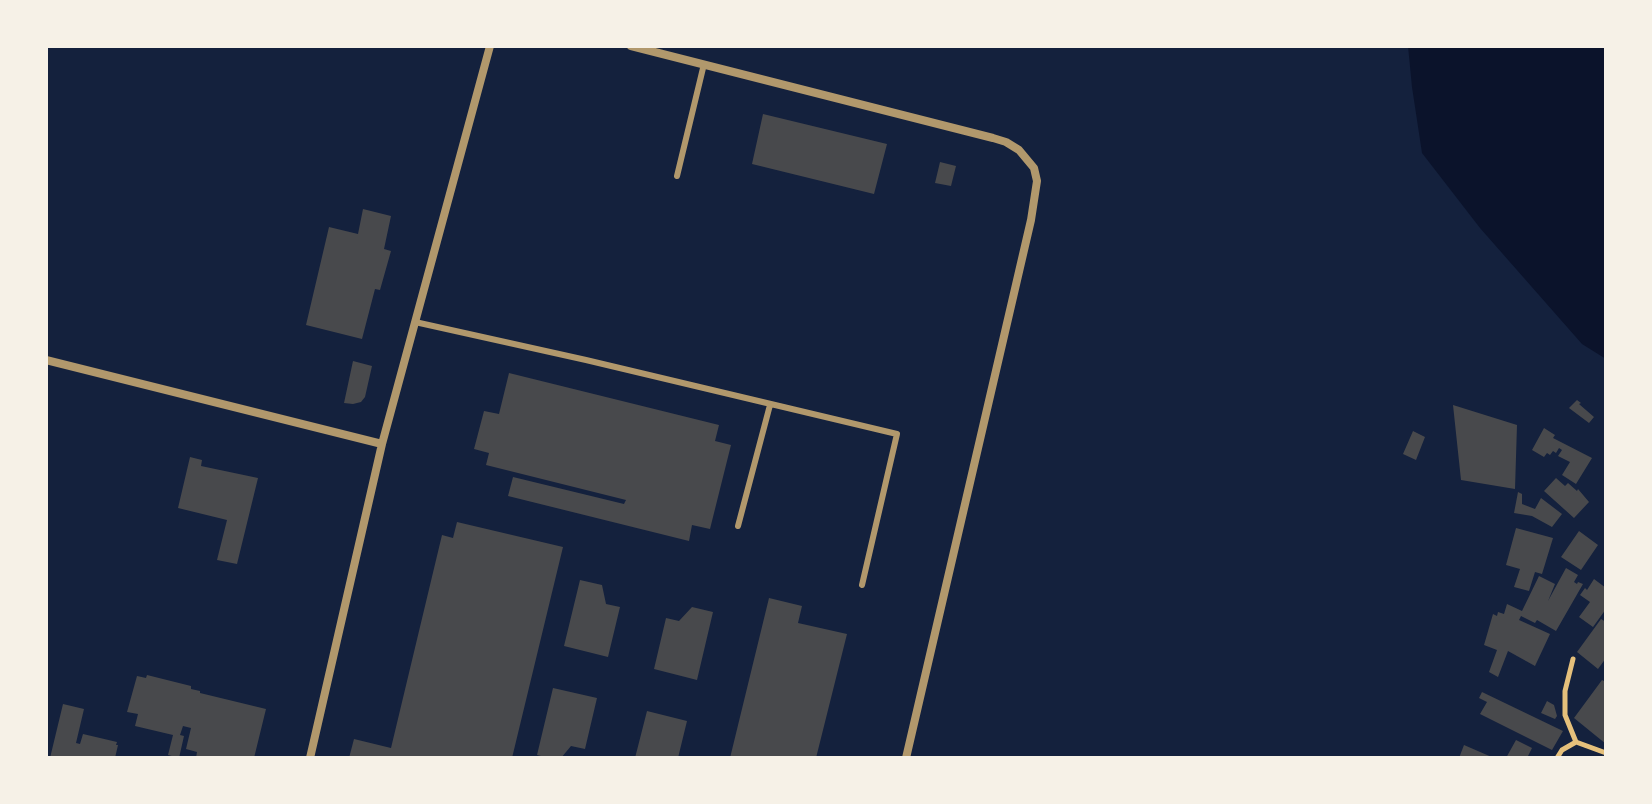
<!DOCTYPE html>
<html>
<head>
<meta charset="utf-8">
<style>
	body { margin:0 }
	#map { position:relative; width:1652px; height:804px; overflow:hidden; background:#14213d; font-family:"Titillium Web",sans-serif }
	canvas { display:block }
	.frame { position:absolute; inset:0; border:48px solid #f6f1e7; pointer-events:none }
</style>
</head>
<body>
<div id="map">
<canvas width="1652" height="804"></canvas>
<div class="frame"></div>
</div>
<script>
const g = document.querySelector('canvas').getContext('2d');
g.lineJoin = 'round';
function fillPath(path, color) {
  g.fillStyle = color;
  g.fill(path, 'evenodd');
}
function poly(rows) {
  const path = new Path2D();
  for (const r of rows) {
    path.moveTo(r[0], r[1]);
    for (let i = 2; i < r.length; i += 2) path.lineTo(r[i], r[i + 1]);
  }
  return path;
}
function strokePath(path, color, width, dash) {
  g.strokeStyle = color;
  g.lineWidth = width;
  g.lineCap = dash ? 'butt' : 'round';
  g.setLineDash(dash || []);
  g.stroke(path);
}
fillPath(poly([
	[1408,46,1606,46,1606,359,1582,344,1480,228,1422,153,1412,87]
]), '#0b132b');
fillPath(poly([
	[763,114,887,144,874,194,752,164],
	[940,162,956,166,951,186,935,183],
	[363,209,391,216,384,249,391,251,380,290,375,289,362,339,306,325,329,227,358,234],
	[353,361,372,366,365,397,361,402,353,404,344,403],
	[509,373,719,425,715,441,731,445,710,529,692,525,689,541,508,496,513,477,624,504,626,500,486,465,489,453,474,449,484,411,499,414],
	[1577,400,1581,403,1579,404,1594,417,1589,423,1569,408],
	[1453,405,1517,425,1515,489,1461,480],
	[1544,428,1555,435,1553,438,1592,458,1576,484,1562,475,1570,462,1558,456,1562,450,1559,448,1556,453,1553,451,1550,455,1547,453,1544,457,1532,450],
	[1413,431,1425,437,1416,460,1403,454],
	[190,457,202,460,201,466,258,478,237,564,217,560,227,520,178,508],
	[1556,478,1565,486,1568,483,1577,491,1578,489,1589,502,1574,518,1544,491],
	[1518,492,1522,494,1522,504,1535,509,1541,498,1562,514,1552,527,1532,516,1514,513],
	[457,522,563,547,512,758,349,758,354,739,391,748,442,535,453,538],
	[1516,528,1553,538,1542,574,1535,572,1529,591,1514,587,1520,569,1506,565],
	[1579,531,1598,545,1581,570,1561,557],
	[1566,568,1578,575,1574,582,1577,584,1578,582,1583,584,1556,631,1537,620,1535,623,1521,616,1519,620,1550,634,1535,666,1508,651,1498,677,1489,672,1497,650,1484,645,1493,614,1497,616,1498,612,1504,614,1507,604,1522,611,1539,576,1555,584,1548,601],
	[1594,579,1606,588,1606,609,1593,627,1579,617,1590,602,1580,595,1585,588,1587,590],
	[580,580,602,585,606,604,620,607,608,657,564,646],
	[769,598,802,606,798,623,847,634,816,758,730,758],
	[692,607,713,612,697,680,654,669,666,618,679,621],
	[1601,619,1606,622,1606,658,1598,669,1577,652],
	[147,675,191,686,191,689,200,691,200,693,266,709,254,758,196,758,197,752,186,749,191,728,183,726,180,735,184,736,179,758,168,755,173,735,135,726,138,714,127,712,137,676,146,678],
	[1602,680,1606,682,1606,744,1574,718],
	[553,688,597,698,585,749,571,746,561,758,549,758,537,755],
	[1482,692,1563,731,1552,750,1480,714,1487,702,1479,698],
	[1547,701,1554,705,1557,716,1555,719,1541,713],
	[63,704,84,709,76,743,80,744,83,734,117,742,116,745,118,745,115,758,50,758],
	[647,711,687,721,678,758,635,758],
	[1516,740,1532,748,1527,758,1506,758],
	[1464,745,1494,758,1459,758]
]), '#48494c');
strokePath(poly([
	[1573,659,1565,691,1565,715,1576,742],
	[1557,758,1562,750,1576,742,1606,753]
]), '#e5c07b', 5);
strokePath(poly([
	[677,176,704,64],
	[415,322,586,360,897,434,862,585],
	[738,526,770,405]
]), '#b1986c', 6);
strokePath(poly([
	[631,46,993,138,1006,142,1019,150,1034,168,1037,181,1031,220,906,758],
	[46,360,382,444],
	[310,758,382,444,490,46]
]), '#b1986c', 8);
</script>
</body>
</html>
